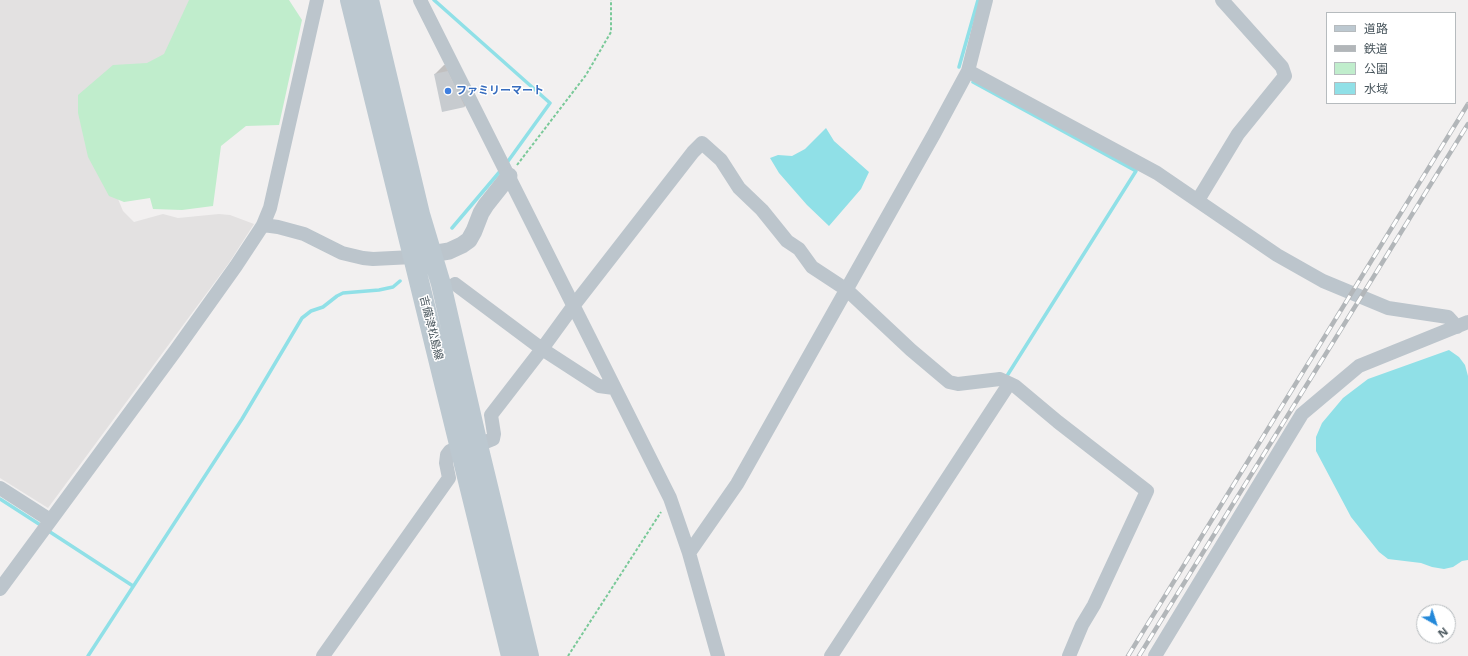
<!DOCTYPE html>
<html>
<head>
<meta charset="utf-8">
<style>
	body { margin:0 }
	#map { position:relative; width:1468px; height:656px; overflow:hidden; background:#f2f0f0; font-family:"Open Sans","Noto Sans JP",sans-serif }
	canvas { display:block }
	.legend { position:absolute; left:1326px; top:12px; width:130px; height:92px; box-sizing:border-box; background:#fff; border:1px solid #b6bbbe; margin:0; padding:5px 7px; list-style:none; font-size:12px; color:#48555c }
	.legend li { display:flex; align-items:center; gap:8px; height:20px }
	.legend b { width:20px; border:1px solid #b6bbbe }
	.north { position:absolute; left:1416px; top:604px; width:40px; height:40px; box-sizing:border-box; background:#fff; border:1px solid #b6bbbe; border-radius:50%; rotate:141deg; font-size:11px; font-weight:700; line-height:16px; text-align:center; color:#48555c }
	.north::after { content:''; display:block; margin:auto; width:14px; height:18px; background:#2388d9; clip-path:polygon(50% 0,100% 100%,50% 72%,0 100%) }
</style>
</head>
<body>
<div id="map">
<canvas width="1468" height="656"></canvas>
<ul class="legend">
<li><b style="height:5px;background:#bcc8d0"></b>道路</li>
<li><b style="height:5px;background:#b2b6b9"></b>鉄道</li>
<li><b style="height:11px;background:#c0edcc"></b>公園</li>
<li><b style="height:11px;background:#90e0e7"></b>水域</li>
</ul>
<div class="north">N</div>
</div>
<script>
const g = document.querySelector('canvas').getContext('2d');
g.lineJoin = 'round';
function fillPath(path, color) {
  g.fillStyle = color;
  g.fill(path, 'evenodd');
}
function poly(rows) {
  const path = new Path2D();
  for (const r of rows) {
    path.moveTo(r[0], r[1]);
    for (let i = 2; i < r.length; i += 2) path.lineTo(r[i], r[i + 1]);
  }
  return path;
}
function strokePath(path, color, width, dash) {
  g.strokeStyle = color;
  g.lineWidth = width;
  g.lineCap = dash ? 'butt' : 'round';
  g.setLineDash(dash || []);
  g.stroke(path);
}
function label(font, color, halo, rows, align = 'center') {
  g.font = font + ' "Open Sans","Noto Sans JP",sans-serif';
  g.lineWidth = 3;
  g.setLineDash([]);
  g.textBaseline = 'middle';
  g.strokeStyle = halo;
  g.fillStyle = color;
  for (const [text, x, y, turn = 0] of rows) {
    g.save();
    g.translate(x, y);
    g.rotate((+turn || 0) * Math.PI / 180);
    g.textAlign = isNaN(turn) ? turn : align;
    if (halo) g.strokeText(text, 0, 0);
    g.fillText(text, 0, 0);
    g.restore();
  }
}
fillPath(poly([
	[0,0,217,0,118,199,123,211,134,222,163,214,178,218,219,214,230,215,254,224,229,263,48,508,0,478]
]), '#e3e1e1');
fillPath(poly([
	[189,0,289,0,302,20,279,125,246,126,221,146,213,206,182,210,153,209,150,198,124,202,109,196,88,157,78,113,78,95,113,65,147,63,164,54]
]), '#c0edcc');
fillPath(poly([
	[826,128,834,141,869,172,861,189,829,226,807,205,779,173,770,158,778,155,792,156,805,149],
	[1449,350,1459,357,1465,365,1468,376,1468,560,1462,561,1453,567,1444,569,1432,567,1421,563,1388,559,1379,552,1351,517,1316,451,1316,437,1322,423,1343,398,1368,379]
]), '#90e0e7');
fillPath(poly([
	[457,62,474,97,465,106,443,111,435,74,444,65]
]), '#0003');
strokePath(poly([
	[434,0,550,103,506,164],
	[959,67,978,0],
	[973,82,1136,171,1005,379],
	[452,228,502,169],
	[0,499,42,526],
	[47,530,133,586],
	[88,656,242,419,302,318,311,311,323,307,337,296,343,293,379,290,393,287,400,281]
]), '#90e0e7', 3.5);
fillPath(poly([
	[448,71,465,107,442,112,434,74]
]), '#c7cbcf');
strokePath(poly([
	[517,165,586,75,611,32,611,0],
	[568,656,661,512]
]), '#7ac999', 2, [3, 2]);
strokePath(poly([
	[420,0,670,498,689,553,718,656],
	[968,71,1157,173,1277,255,1323,281,1388,308,1448,317,1457,327],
	[1198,200,1238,134,1285,76,1282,67,1222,0],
	[263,225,278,227,304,234,342,253,363,258,373,259,413,257],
	[455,284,542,349,599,386,614,388],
	[0,488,50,520],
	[689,553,737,484,934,134,968,71,986,0],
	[0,589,176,350,236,266,263,225,270,208,317,0],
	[323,656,449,478,446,463,447,455,450,451,460,448,478,445,493,439,494,434,491,415,542,349,574,305,693,152,702,143,721,160,739,188,762,210,787,241,799,249,812,267,847,290,911,350,949,382,958,384,1000,379,1015,386,1058,422,1147,491,1094,605,1082,625,1069,656],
	[831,656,1009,384],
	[1155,656,1302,414,1359,366,1468,322]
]), '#bcc5cc', 14);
strokePath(poly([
	[419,256,449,251,462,245,469,240,474,231,481,213,486,205,509,176]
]), '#bcc5cc', 17);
strokePath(poly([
	[350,0,511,656],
	[369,0,420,214,441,284,478,445,529,656]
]), '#bcc8d0', 20);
const rail = poly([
	[1128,656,1468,104],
	[1139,656,1468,124]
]);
strokePath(rail, '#b2b6b9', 4.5);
strokePath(rail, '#fff', 3, [9]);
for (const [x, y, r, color] of [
	[448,91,4,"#3f7fe0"]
]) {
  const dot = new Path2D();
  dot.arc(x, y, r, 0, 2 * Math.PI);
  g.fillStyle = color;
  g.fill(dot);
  strokePath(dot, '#fff', 1.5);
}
label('bold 11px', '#366cbe', '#fff', [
	["ファミリーマート",456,91]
], 'left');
label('11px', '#48555c', '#fff', [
	["吉備津松島線",431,328,76]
]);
</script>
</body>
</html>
